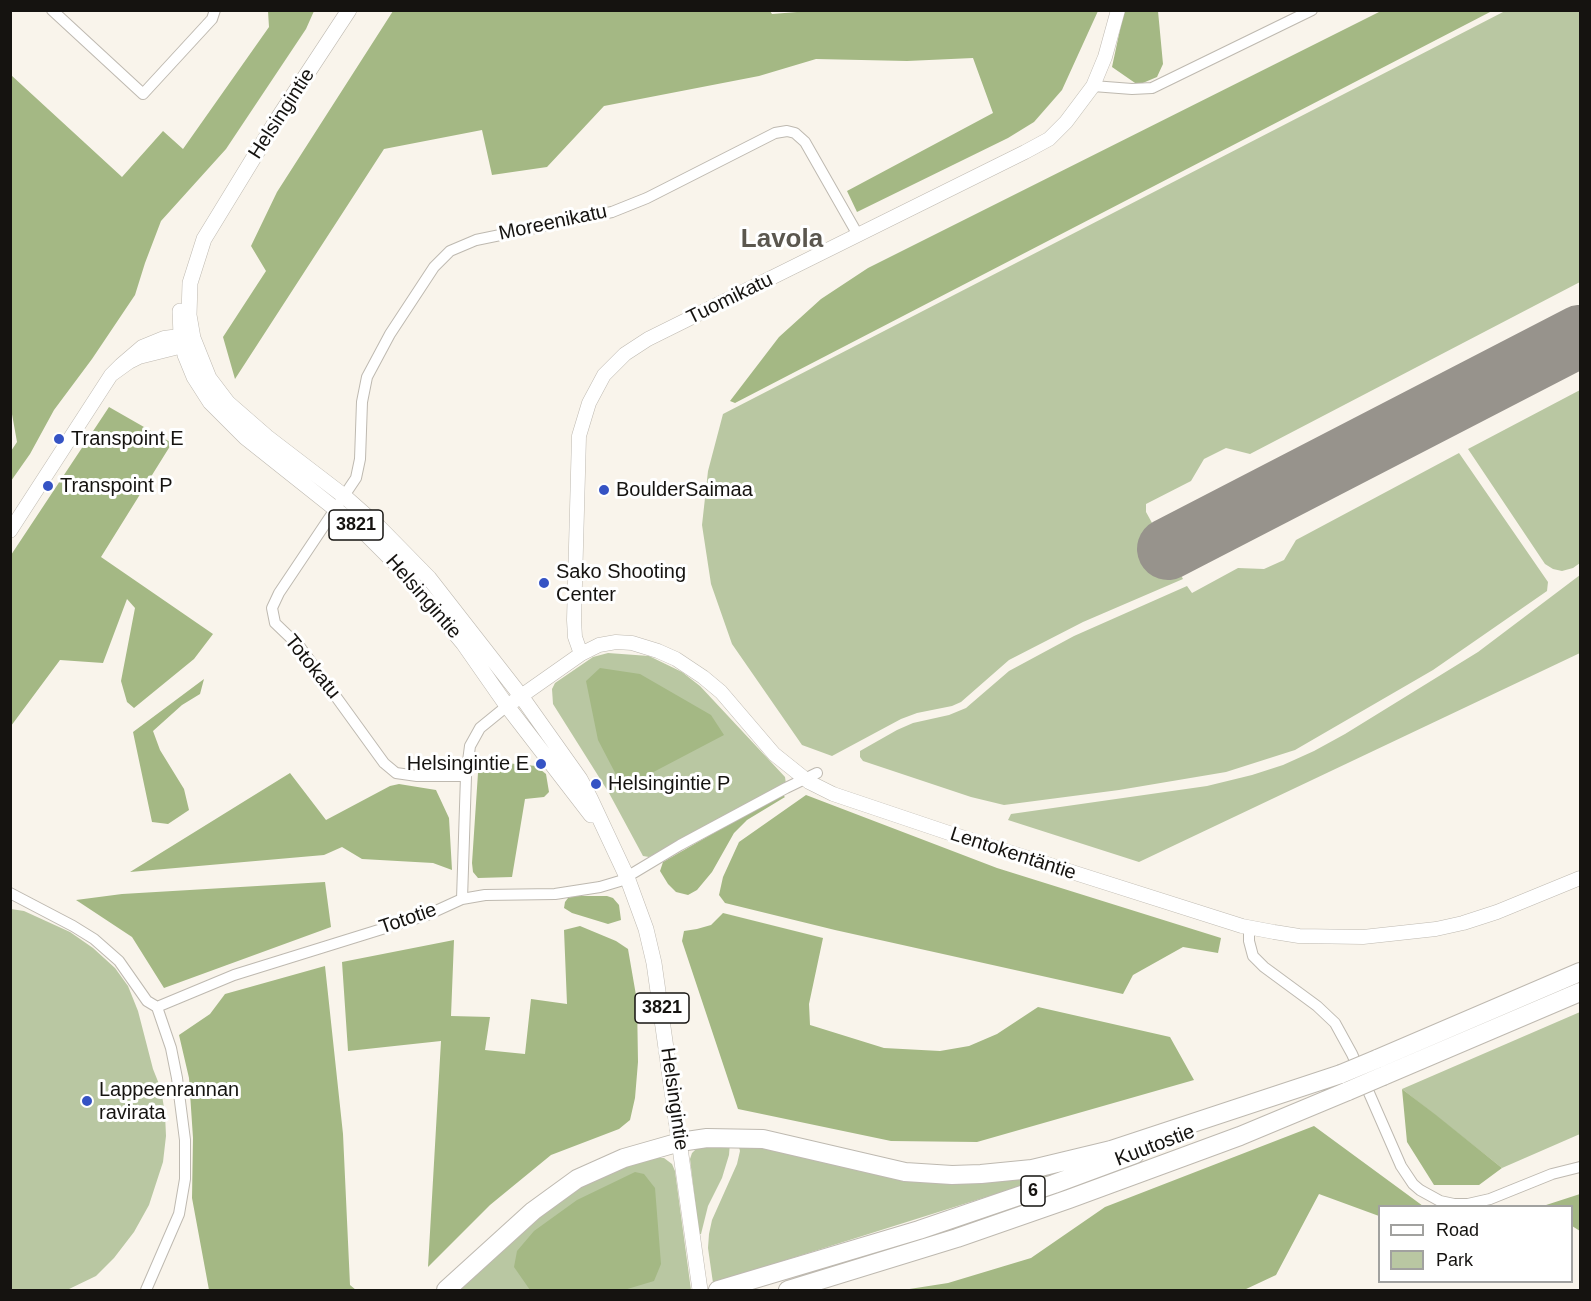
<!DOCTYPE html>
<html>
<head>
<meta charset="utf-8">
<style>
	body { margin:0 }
	#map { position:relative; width:1591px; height:1301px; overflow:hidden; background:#f9f4eb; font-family:Helvetica,sans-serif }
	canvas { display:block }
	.frame { position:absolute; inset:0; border:12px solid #151310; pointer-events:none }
	.legend { position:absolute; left:1378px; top:1205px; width:195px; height:78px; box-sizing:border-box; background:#fff; border:2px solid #a1a19f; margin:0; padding:8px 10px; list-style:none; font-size:18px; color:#151310 }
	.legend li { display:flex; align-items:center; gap:12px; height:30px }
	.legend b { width:30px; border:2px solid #a1a19f }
</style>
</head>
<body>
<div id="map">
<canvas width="1591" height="1301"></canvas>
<div class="frame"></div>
<ul class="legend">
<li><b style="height:8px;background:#fff"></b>Road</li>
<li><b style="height:16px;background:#b9c7a2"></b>Park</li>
</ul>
</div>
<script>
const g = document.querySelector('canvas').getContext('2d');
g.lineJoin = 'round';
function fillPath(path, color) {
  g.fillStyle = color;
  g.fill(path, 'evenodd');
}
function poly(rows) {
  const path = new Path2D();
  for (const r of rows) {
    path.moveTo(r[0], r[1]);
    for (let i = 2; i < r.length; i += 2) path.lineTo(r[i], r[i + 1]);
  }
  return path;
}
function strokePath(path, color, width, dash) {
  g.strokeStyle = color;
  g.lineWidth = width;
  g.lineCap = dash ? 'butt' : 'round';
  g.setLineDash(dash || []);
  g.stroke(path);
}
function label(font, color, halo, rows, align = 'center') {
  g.font = font + ' Helvetica,sans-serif';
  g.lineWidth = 6;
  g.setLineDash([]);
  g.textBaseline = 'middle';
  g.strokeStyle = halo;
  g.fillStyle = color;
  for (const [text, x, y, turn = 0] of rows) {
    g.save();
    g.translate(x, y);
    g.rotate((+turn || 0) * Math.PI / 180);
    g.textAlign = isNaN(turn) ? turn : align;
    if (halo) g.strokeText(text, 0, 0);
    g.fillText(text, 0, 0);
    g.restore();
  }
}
fillPath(poly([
	[1505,11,1580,11,1580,282,1250,454,1226,448,1204,459,1191,481,1146,504,1146,512,1183,579,1083,622,1009,660,961,702,952,706,917,713,901,719,832,756,802,745,732,644,711,584,702,525,708,471,723,414],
	[1580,390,1580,563,1573,568,1562,571,1553,569,1545,564,1468,449],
	[1459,453,1548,582,1547,591,1433,670,1295,750,1226,772,1119,790,1004,805,971,797,863,761,860,757,860,751,897,730,913,723,949,715,966,708,1009,671,1074,636,1187,586,1192,593,1238,568,1264,569,1284,560,1296,540],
	[1580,575,1580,653,1139,862,1008,820,1011,814,1207,786,1252,775,1283,765,1314,751,1345,734,1478,652],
	[608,653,649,656,682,672,700,686,785,777,786,784,649,857,643,856,609,793,553,704,552,689,555,683,593,657],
	[11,909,24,911,70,932,93,948,115,968,128,986,138,1011,153,1069,161,1089,165,1114,166,1136,163,1162,149,1205,134,1232,114,1258,96,1276,67,1290,11,1290],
	[1580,1012,1580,1134,1502,1168,1402,1089],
	[730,1143,729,1155,722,1178,708,1206,701,1234,699,1234,690,1159,692,1153,698,1147],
	[738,1143,753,1144,818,1160,1054,1171,1056,1175,713,1283,708,1248,709,1234,712,1220,737,1164,740,1151],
	[654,1158,664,1158,672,1164,675,1171,691,1290,457,1290,556,1200,606,1172]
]), '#b9c7a2');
fillPath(poly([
	[1383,10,1492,11,735,403,730,401,779,337,821,299,868,268],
	[268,11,314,11,306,29,226,149,161,221,145,263,135,295,92,359,54,410,30,454,11,481,11,451,17,442,10,403,11,75,122,177,163,131,183,149,269,27],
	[770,11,772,14,822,10,1098,11,1062,90,1034,122,1008,138,857,212,847,191,993,113,973,58,907,61,816,59,759,76,604,106,547,167,492,175,482,130,384,149,235,379,223,337,266,271,251,246,277,192,393,11],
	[1124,11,1158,11,1163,64,1157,77,1138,85,1112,67],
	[109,407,172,443,101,557,213,634,194,659,134,708,127,702,121,681,135,608,127,599,103,663,60,660,11,726,11,555],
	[600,668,640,674,711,715,724,735,623,788,598,740,586,681],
	[204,679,200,694,182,705,153,731,160,750,184,789,189,810,168,824,152,822,133,732],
	[506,763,536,766,546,774,549,792,544,797,525,799,512,877,478,878,473,872,472,863,478,773],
	[290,773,326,820,390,786,399,784,436,790,449,818,452,870,433,863,362,859,342,847,324,855,130,872],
	[782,794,785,797,747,820,734,833,712,872,697,890,688,895,676,892,668,884,660,871,663,862],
	[806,795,997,868,1221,938,1218,953,1183,947,1133,975,1123,994,835,930,725,903,719,895,723,877,739,842],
	[325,882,331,927,164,988,132,937,76,900,122,894],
	[575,896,607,896,613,898,619,905,621,920,608,924,572,913,564,908,565,902,568,898],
	[723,913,823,938,809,1004,810,1025,884,1048,940,1051,969,1046,997,1034,1038,1007,1170,1037,1194,1080,977,1142,891,1141,738,1109,682,941,684,931,697,929,711,925],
	[580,926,616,941,628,949,637,1001,638,1062,635,1098,630,1120,619,1129,551,1155,490,1205,428,1267,441,1041,348,1051,342,962,454,940,451,1016,490,1017,485,1050,525,1054,531,999,567,1004,564,930],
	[325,966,343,1134,350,1285,356,1290,209,1290,192,1198,193,1138,189,1078,179,1035,210,1014,225,994],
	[1402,1089,1436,1115,1502,1168,1479,1185,1434,1185,1407,1142],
	[1314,1126,1423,1206,1380,1206,1379,1216,1319,1194,1276,1275,1244,1290,903,1290,948,1283,1031,1258,1105,1207],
	[635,1172,644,1174,655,1188,661,1264,654,1281,624,1290,530,1290,514,1267,517,1251,534,1231,577,1200],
	[1580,1194,1580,1231,1572,1226,1572,1206,1543,1206]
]), '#a4b884');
strokePath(poly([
	[1168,549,1580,336]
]), '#97938c', 62);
const street = poly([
	[52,10,143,94,212,19,215,10],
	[1093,86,1132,89,1152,88,1312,10],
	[466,776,417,776,396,773,384,763,300,647,275,623,272,608,279,593,356,478,360,459,362,402,367,377,390,334,434,267,450,251,476,240,612,212,647,198,775,133,787,131,795,133,805,142,858,235],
	[10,893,73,926,94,939,119,961,147,1001,157,1007,171,1048,177,1078,185,1140,185,1179,179,1214,146,1290],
	[462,899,466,776,470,746,480,728,507,706],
	[1249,928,1249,941,1253,956,1264,967,1317,1006,1335,1023,1352,1054,1401,1166,1413,1184,1420,1190,1440,1201,1454,1204,1468,1204,1490,1199,1552,1174,1580,1167],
	[157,1007,234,975,427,915,462,899,485,895,555,894,600,887,620,881,680,845,786,788,817,773]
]);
const secondary = poly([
	[10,531,111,375,121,365,142,347,164,338,187,335,193,338,183,346,139,357,129,362,111,375],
	[581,654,575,637,574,620,579,436,589,403,604,375,625,354,648,339,1025,152,1049,139,1066,122,1093,86,1105,57,1118,10],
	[507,706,581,654,599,645,616,642,632,643,658,651,676,659,703,677,721,692,774,754,809,782,833,794,949,833,1242,926,1274,932,1299,936,1363,937,1436,929,1463,923,1497,912,1580,878]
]);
const primary = poly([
	[349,10,278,118,204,239,190,283,189,315,193,338,209,378,228,403,267,437,344,496,379,527,429,578,521,696,580,779,590,798,627,877,646,929,654,963,700,1290],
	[180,311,181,335,185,355,194,377,210,402,246,438,363,531,402,570,463,643,507,706,591,815]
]);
const highway = poly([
	[1377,1059,1580,972],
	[1383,1076,1580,992],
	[446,1290,533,1211,577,1179,624,1158,680,1142,707,1138,763,1139,905,1172,952,1175,981,1174,1032,1169,1111,1150,1341,1074],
	[718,1290,919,1230,1054,1184,1135,1154],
	[788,1290,957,1238,1069,1199,1240,1136,1348,1091]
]);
strokePath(street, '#beb9b0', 12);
strokePath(secondary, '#beb9b0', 15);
strokePath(primary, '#beb9b0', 16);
strokePath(highway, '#beb9b0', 20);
strokePath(street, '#fff', 10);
strokePath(secondary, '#fff', 14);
strokePath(primary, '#fff', 15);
strokePath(highway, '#fff', 18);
const highwayBridge = poly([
	[1341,1074,1377,1059],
	[1348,1091,1383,1076]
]);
strokePath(highwayBridge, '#beb9b0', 20, []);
strokePath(highwayBridge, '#fff', 18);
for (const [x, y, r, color] of [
	[59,439,6,"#3553c4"],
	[48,486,6,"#3553c4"],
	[604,490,6,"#3553c4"],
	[544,583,6,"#3553c4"],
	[541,764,6,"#3553c4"],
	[596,784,6,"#3553c4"],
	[87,1101,6,"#3553c4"]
]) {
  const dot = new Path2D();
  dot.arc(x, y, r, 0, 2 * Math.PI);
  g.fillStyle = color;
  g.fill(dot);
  strokePath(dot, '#fff', 2);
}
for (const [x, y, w] of [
	[356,525,54],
	[662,1008,54],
	[1033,1191,24]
]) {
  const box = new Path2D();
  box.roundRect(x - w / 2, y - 15, w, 30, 4.5);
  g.fillStyle = '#fff';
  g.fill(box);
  strokePath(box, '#151310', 1.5);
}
label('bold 18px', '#151310', null, [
	["3821",356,525],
	["3821",662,1008],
	["6",1033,1191]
]);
label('20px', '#151310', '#fff', [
	["Helsingintie",282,114,-57],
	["Moreenikatu",553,223,-12],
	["Tuomikatu",730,299,-26],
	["Helsingintie",423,597,49],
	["Totokatu",312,667,51],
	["Lentokentäntie",1013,854,18],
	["Tototie",408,919,-19],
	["Helsingintie",674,1099,82],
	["Kuutostie",1155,1146,-21]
]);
label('20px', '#151310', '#fff', [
	["Transpoint E",71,439],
	["Transpoint P",60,486],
	["BoulderSaimaa",616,490],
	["Sako Shooting",556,572],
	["Center",556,595],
	["Helsingintie E",529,764,"right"],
	["Helsingintie P",608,784],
	["Lappeenrannan",99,1090],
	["ravirata",99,1113]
], 'left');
label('bold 26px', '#5b574f', '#fff', [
	["Lavola",782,240]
]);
</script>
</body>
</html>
